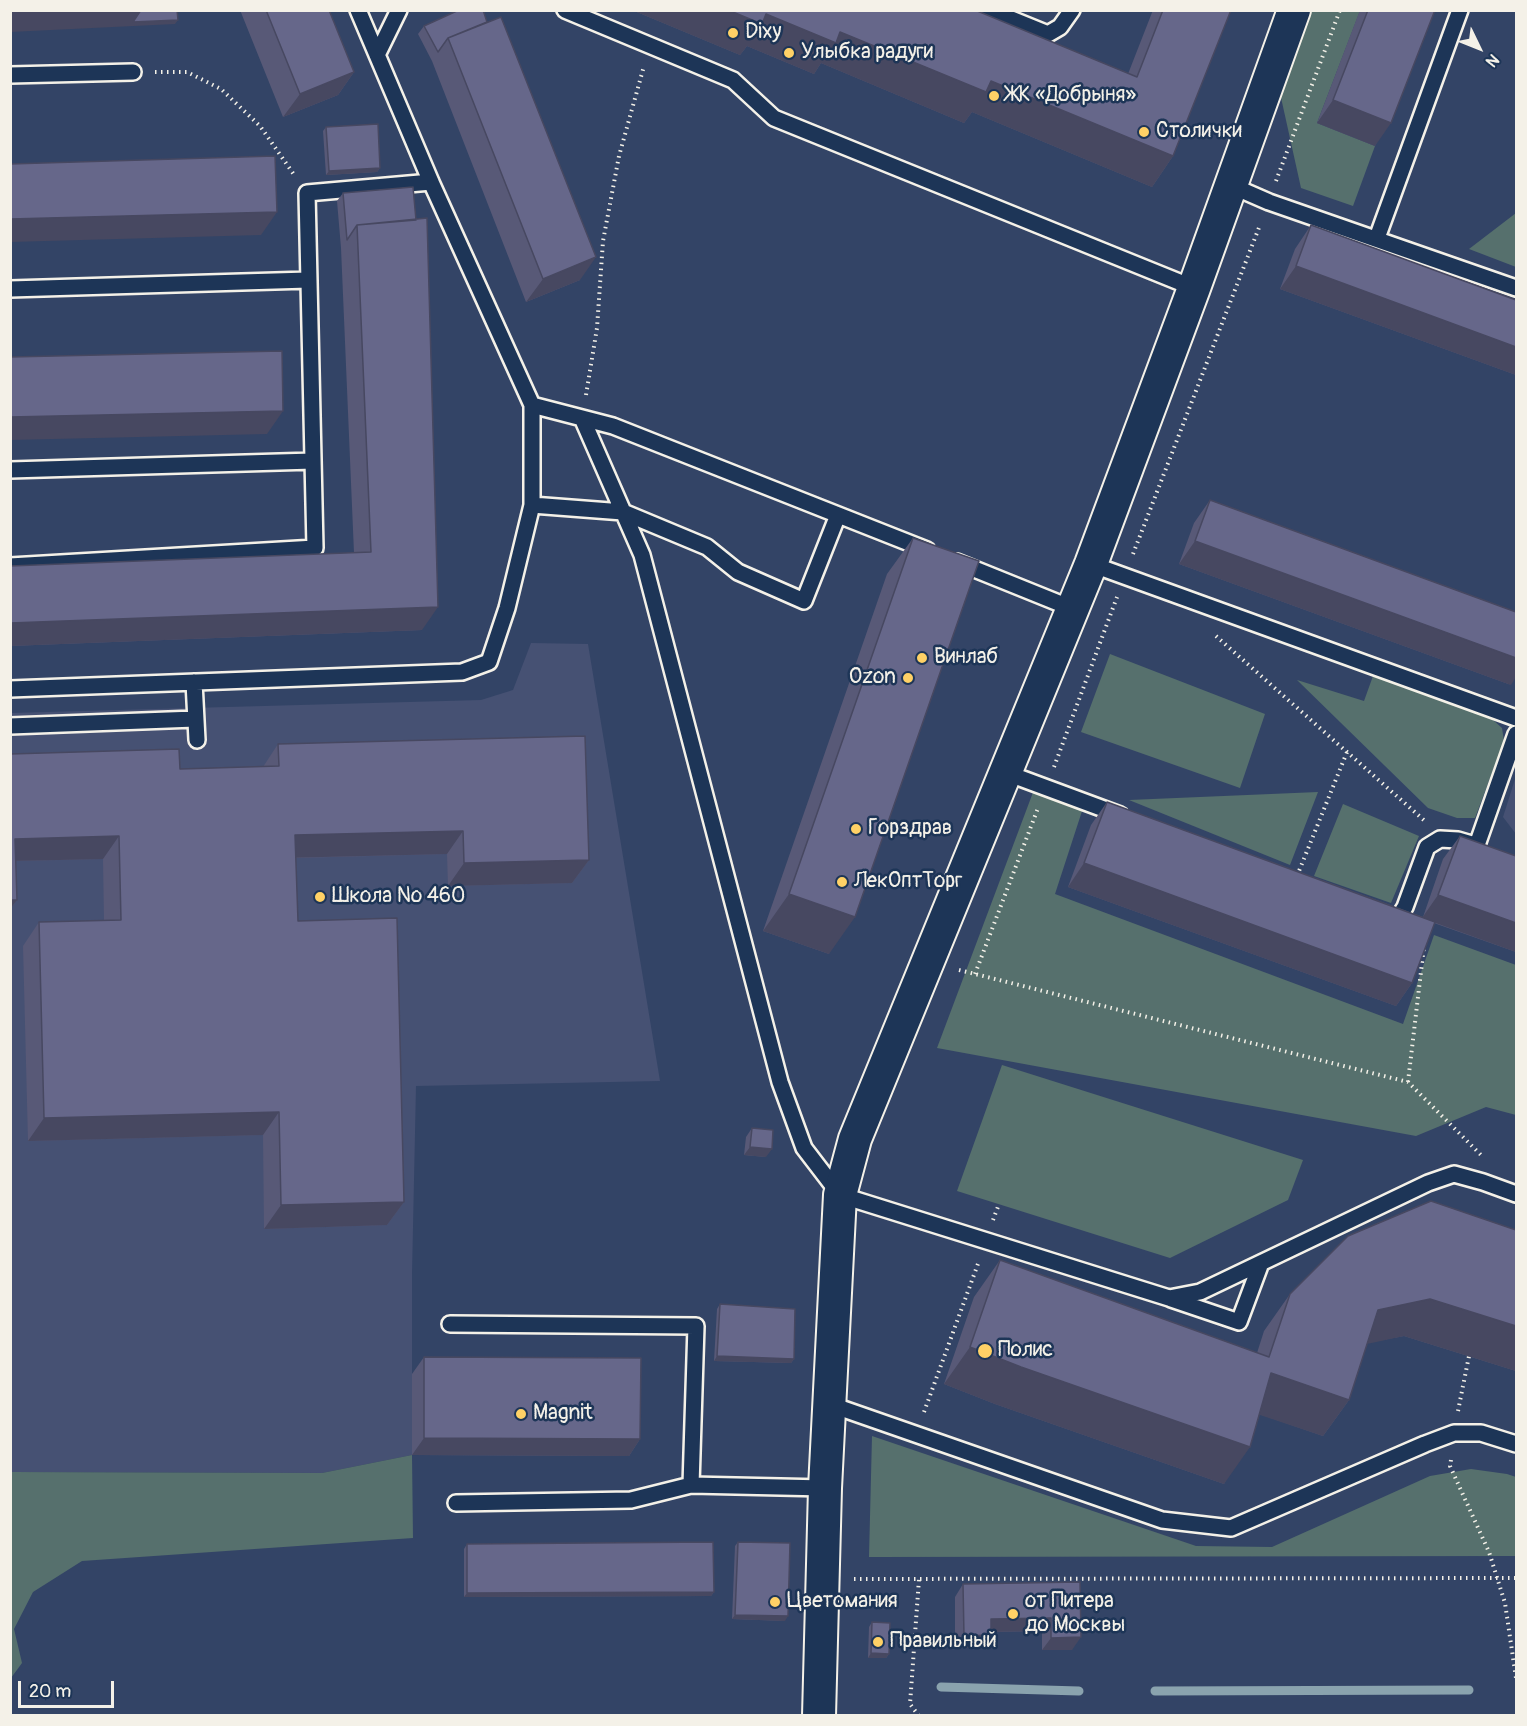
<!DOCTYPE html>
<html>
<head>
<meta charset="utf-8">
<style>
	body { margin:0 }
	#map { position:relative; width:1527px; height:1726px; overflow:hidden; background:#346; font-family:Pangolin,sans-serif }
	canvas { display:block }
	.frame { position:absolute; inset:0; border:12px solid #f4f1e8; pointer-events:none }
	.north { position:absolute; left:1449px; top:18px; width:60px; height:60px; -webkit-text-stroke:4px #1d3557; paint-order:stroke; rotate:133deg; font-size:16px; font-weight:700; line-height:24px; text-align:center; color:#f4f1e8 }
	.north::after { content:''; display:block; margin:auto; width:21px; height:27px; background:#f4f1e8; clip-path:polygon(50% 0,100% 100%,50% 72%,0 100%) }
	.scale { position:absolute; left:18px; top:1681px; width:96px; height:27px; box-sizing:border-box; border:3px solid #f4f1e8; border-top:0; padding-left:8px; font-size:18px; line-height:21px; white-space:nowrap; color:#f4f1e8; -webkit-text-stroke:4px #1d3557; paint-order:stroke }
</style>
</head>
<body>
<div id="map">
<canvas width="1527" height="1726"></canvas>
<div class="frame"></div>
<div class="north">N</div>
<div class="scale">20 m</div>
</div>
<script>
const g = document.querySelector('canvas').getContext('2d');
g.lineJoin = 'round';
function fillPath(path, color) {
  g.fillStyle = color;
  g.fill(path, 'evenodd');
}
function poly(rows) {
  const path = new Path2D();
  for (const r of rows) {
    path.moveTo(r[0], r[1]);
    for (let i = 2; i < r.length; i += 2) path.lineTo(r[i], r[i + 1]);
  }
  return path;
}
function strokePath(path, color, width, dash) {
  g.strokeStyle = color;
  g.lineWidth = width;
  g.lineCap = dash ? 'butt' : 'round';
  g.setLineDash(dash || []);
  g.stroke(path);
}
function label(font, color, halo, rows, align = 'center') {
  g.font = font + ' Pangolin,sans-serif';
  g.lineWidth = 5;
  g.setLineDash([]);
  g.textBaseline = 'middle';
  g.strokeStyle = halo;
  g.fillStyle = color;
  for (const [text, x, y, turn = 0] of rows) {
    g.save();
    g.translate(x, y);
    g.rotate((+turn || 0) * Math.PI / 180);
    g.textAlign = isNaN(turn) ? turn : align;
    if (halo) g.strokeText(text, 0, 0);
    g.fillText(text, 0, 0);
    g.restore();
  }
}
fillPath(poly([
	[531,643,588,644,660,1081,416,1086,412,1274,412,1455,322,1473,11,1472,10,713,481,700,513,690],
	[1516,776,1516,834,1503,817]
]), '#465173');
fillPath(poly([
	[1300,11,1360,11,1317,123,1375,146,1353,206,1301,188,1276,75],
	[1516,213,1516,267,1469,249],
	[1110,654,1265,714,1240,788,1081,732],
	[1373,676,1492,719,1502,728,1504,741,1475,818,1457,818,1428,808,1297,680,1364,701],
	[1035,787,1084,805,1055,894,1403,1024,1434,935,1516,965,1516,1115,1486,1107,1416,1136,937,1048],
	[1318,792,1290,865,1129,800],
	[1343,804,1419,836,1391,903,1314,876],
	[1002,1065,1303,1160,1288,1200,1170,1258,957,1191],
	[872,1436,1196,1546,1272,1547,1430,1476,1471,1469,1507,1474,1516,1477,1516,1556,869,1557],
	[412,1455,413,1538,82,1561,33,1592,14,1629,22,1663,11,1678,11,1472,322,1473]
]), '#56706d');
strokePath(poly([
	[941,1687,1079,1691],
	[1155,1691,1469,1690]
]), '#8aa3ae', 9);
const lane = poly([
	[565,10,733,80,774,118,1194,288],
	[989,10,1048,34,1060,27,1072,10],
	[377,55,399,10],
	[10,75,133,72],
	[1230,185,1269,202,1516,288],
	[1377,238,1460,10],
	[10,289,308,280],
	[532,405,613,426,927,550],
	[582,418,642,555,780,1082,804,1148,840,1195,1169,1298,1200,1292,1428,1183,1454,1174,1483,1182,1516,1194],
	[10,470,313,461],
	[532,505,623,512,707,547,738,572,804,601,838,515],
	[957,562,1071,608],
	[1091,564,1516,718],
	[10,566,315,548,307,193,431,182],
	[194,682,197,740],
	[10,689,462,672,489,662,507,608,532,505,532,405,431,182,358,10],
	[10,726,195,719],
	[1004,772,1120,815],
	[1477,845,1516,734],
	[1388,918,1398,918,1405,907,1427,847,1440,839,1458,840,1475,845],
	[1171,1299,1239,1322,1261,1263],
	[450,1324,696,1326,691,1485],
	[829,1404,1162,1520,1231,1528,1425,1444,1454,1433,1481,1433,1516,1444],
	[456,1503,631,1500,691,1485,825,1488]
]);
const street = poly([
	[819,1716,825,1488,840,1195,855,1139,1091,564,1194,288,1294,10]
]);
strokePath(lane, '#f4f1e8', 20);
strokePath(street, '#f4f1e8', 36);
strokePath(poly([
	[155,72,187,72,221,89,260,126,295,176],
	[1276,181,1340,10],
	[586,395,597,328,603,241,619,156,644,66],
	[1133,554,1260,225],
	[1216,636,1426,822],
	[1054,767,1117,597],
	[1297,876,1347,752],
	[959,970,1408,1082,1481,1155],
	[975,974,1038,808],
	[1408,1082,1424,946],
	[993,1220,999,1204],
	[1458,1411,1469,1356],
	[924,1412,979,1261],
	[1451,1460,1450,1466,1489,1552,1505,1603,1516,1678],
	[854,1579,1516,1578],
	[919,1716,910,1704,919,1579]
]), '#f4f1e8', 4, [1.5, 4.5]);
strokePath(lane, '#1d3557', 15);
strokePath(street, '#1d3557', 32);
fillPath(poly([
	[240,10,329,10,354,72,338,95,283,117],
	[459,10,580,280,526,302,432,61,418,34,424,26],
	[632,10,975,10,1128,74,1153,10,1231,10,1173,156,1152,187,972,112,964,123,821,63,814,74,747,46,740,55],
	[1360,10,1435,10,1375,146,1317,123],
	[326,127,380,168,377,172,326,175,323,131],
	[413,187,422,630,10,646,10,566,354,553,341,248,337,201,343,193],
	[1311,225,1516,300,1516,375,1280,289,1295,249],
	[1210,500,1511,685,1179,564,1194,523],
	[913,538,829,954,763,931,887,574],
	[278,744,589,860,572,883,448,886,447,854,296,858,298,921,404,1202,387,1225,264,1229,263,1135,28,1141,23,946,39,922,104,921,103,859,16,861,17,900,10,909,10,754,180,769,263,767],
	[1107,802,1423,917,1443,859,1460,836,1516,856,1516,952,1434,923,1412,983,1396,1006,1068,887,1091,825],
	[752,1128,766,1157,744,1155,746,1137],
	[1516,1230,1516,1371,1404,1336,1367,1343,1349,1400,1323,1436,1259,1414,1224,1484,995,1404,944,1384,974,1297,1000,1260,1257,1353,1264,1331,1290,1294],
	[720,1304,794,1359,791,1363,714,1361,717,1309],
	[424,1357,640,1439,629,1456,412,1455,412,1374],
	[738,1542,785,1621,732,1619,735,1546],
	[467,1544,714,1592,711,1596,464,1597,464,1549],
	[1080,1582,1072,1650,1042,1650,1042,1631,991,1632,991,1635,983,1648,955,1648,955,1597,963,1584],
	[872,1622,889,1654,886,1658,868,1658,869,1627]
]), '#585977');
fillPath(poly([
	[10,10,141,10,178,20,175,24,10,32],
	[632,10,728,10,766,14,840,32,991,81,1173,156,1152,187,972,112,964,123,821,63,814,74,747,46,740,55],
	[354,72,338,95,283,117,300,94],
	[1333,100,1391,123,1375,146,1317,123],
	[380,168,377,172,326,175,329,171],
	[277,212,261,235,10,242,10,219],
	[596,257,580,280,526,302,543,279],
	[1296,266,1516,347,1516,375,1280,289],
	[283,411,267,434,10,440,10,417],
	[1195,541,1516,658,1516,677,1511,685,1179,564],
	[438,607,422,630,10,646,10,623],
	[463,831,447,854,279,858,295,835],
	[119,836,103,859,10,861,15,839],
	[589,860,572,883,448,886,464,863],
	[1084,863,1412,983,1396,1006,1068,887],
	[789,894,855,917,829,954,763,931],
	[1438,895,1516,923,1516,952,1422,918],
	[10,900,17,900,10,909],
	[279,1112,263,1135,28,1141,44,1118],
	[750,1147,772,1149,766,1157,744,1155],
	[404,1202,387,1225,264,1229,281,1205],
	[1430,1299,1516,1326,1516,1371,1404,1336,1353,1347,1378,1310],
	[970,1347,1250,1447,1224,1484,995,1404,944,1384],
	[717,1356,794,1359,791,1363,714,1361],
	[1271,1373,1349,1400,1323,1436,1245,1410],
	[424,1438,640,1439,629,1456,412,1455],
	[714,1592,711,1596,464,1597,467,1593],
	[735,1615,788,1616,785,1621,732,1619],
	[1051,1618,1042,1631,982,1632,991,1619],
	[991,1635,983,1648,955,1648,964,1636],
	[1081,1637,1072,1650,1042,1650,1051,1638],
	[871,1653,889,1654,886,1658,868,1658]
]), '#474861');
const building = poly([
	[141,10,177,10,178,20,133,22,141,10],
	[266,10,329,10,354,72,300,94,266,10],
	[459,10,483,10,487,22,448,38,438,52,424,26,459,10],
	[728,10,975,10,1137,77,1163,10,1231,10,1173,156,991,81,986,92,840,32,836,43,766,14,762,24,728,10],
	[1368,10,1435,10,1391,123,1333,100,1368,10],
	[501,17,596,257,543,279,448,38,501,17],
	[378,124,380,168,329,171,326,127,378,124],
	[275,156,277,212,10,219,10,164,275,156],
	[413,187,416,220,357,225,347,240,343,193,413,187],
	[427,218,438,607,10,623,10,566,371,552,357,225,427,218],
	[1311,225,1516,300,1516,347,1296,266,1311,225],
	[282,351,283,411,10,417,10,357,282,351],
	[1210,500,1516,612,1516,658,1195,541,1210,500],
	[913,538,979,561,855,917,789,894,913,538],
	[585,736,589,860,464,863,463,831,295,835,298,921,397,918,404,1202,281,1205,279,1112,44,1118,39,922,121,920,119,836,15,839,17,900,10,900,10,754,179,749,180,769,279,766,278,744,585,736],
	[1107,802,1435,922,1412,983,1084,863,1107,802],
	[1460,836,1516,856,1516,923,1438,895,1460,836],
	[752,1128,773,1130,772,1149,750,1147,752,1128],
	[1431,1201,1516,1230,1516,1326,1430,1299,1378,1310,1349,1400,1271,1373,1250,1447,1021,1367,970,1347,1000,1260,1269,1357,1290,1294,1348,1236,1431,1201],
	[720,1304,795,1309,794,1359,717,1356,720,1304],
	[424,1357,641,1358,640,1439,424,1438,424,1357],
	[713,1542,714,1592,467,1593,467,1544,713,1542],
	[738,1542,790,1543,788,1616,735,1615,738,1542],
	[1080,1582,1081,1637,1051,1638,1051,1618,991,1619,991,1635,964,1636,963,1584,1080,1582],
	[872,1622,890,1623,889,1654,871,1653,872,1622]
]);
fillPath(building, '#66678a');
strokePath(building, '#474861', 1.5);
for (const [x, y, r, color] of [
	[733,33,6,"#ffd166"],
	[789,53,6,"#ffd166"],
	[994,96,6,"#ffd166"],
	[1144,132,6,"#ffd166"],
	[922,658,6,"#ffd166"],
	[908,678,6,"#ffd166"],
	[856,829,6,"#ffd166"],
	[842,882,6,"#ffd166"],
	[320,897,6,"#ffd166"],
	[985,1351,8,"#ffd166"],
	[521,1414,6,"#ffd166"],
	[775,1602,6,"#ffd166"],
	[1013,1614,6,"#ffd166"],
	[878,1642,6,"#ffd166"]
]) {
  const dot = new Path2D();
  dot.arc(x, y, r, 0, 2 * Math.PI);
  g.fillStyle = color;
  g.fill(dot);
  strokePath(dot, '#1d3557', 2);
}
label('21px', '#f4f1e8', '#1d3557', [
	["Dixy",745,33],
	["Улыбка радуги",801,53],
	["ЖК «Добрыня»",1006,96],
	["Столички",1156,132],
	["Винлаб",934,658],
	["Ozon",896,678,"right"],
	["Горздрав",868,829],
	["ЛекОптТорг",854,882],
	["Школа № 460",332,897],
	["Полис",998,1351],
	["Magnit",533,1414],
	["Цветомания",787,1602],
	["от Питера",1025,1602],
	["до Москвы",1025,1626],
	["Правильный",890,1642]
], 'left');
</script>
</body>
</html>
